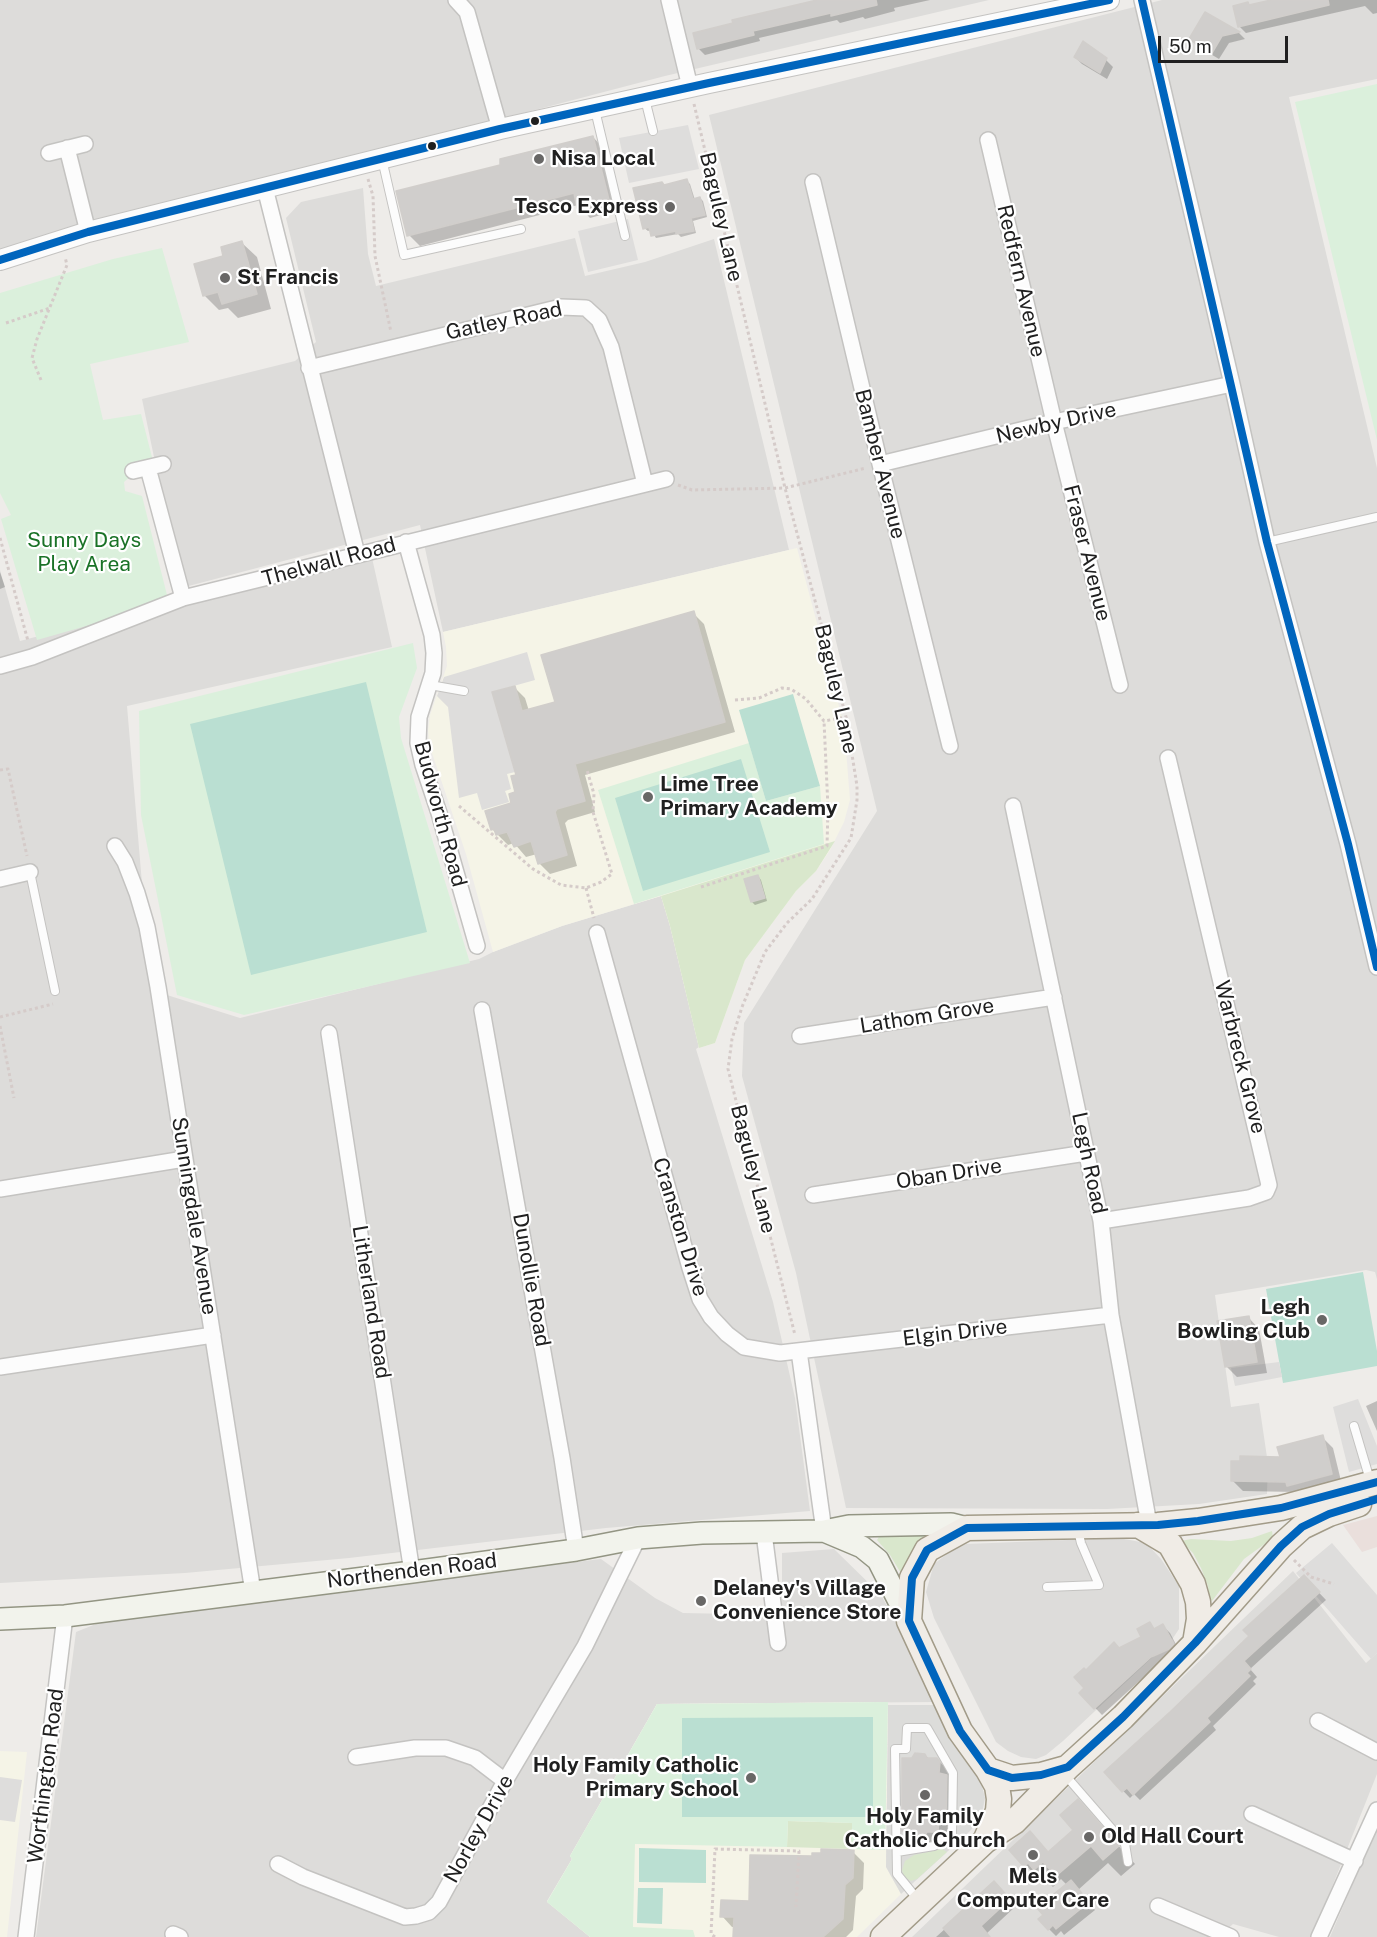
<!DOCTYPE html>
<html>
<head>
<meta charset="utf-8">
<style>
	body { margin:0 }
	#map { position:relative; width:1377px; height:1937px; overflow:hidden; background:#eeece9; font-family:"Public Sans",sans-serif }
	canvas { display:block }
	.scale { position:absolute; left:1158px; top:36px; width:130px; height:27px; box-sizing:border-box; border:3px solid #202020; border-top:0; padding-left:8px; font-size:18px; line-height:21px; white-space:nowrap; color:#202020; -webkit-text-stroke:4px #fff; paint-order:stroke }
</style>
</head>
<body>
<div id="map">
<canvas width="1377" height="1937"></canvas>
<div class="scale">50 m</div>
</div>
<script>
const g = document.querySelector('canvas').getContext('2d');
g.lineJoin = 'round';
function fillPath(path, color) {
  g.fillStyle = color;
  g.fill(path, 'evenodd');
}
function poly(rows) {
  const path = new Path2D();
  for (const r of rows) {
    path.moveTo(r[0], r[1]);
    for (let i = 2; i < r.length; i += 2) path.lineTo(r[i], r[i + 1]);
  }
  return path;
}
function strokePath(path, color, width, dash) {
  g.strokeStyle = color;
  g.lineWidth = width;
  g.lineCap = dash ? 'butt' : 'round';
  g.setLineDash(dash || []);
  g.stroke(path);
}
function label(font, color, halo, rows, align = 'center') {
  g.font = font + ' "Public Sans",sans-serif';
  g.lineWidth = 4.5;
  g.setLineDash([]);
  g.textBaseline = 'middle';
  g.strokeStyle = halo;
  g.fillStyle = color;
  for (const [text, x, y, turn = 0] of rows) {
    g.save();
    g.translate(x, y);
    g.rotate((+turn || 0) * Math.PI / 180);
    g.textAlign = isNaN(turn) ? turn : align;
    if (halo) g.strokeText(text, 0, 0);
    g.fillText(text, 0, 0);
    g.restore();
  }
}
fillPath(poly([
	[0,0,989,0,665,76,0,250],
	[1162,0,1377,0,1377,79,1289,97,1377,468,1377,1279,1375,1272,1366,1270,1215,1295,1231,1407,1259,1403,1268,1464,1267,1494,1199,1504,1107,1509,846,1508,796,1273,742,1076,744,1023,877,811,709,115],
	[363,188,368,254,376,286,575,238,585,276,645,262,714,239,789,550,443,632,420,525,181,588,142,399,295,361,316,342,286,218,301,202],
	[370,549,392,647,127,706,151,990,240,1018,479,959,493,952,562,926,661,896,670,926,699,1047,696,1049,773,1302,795,1398,810,1511,606,1528,349,1558,185,1573,0,1583,0,570,20,641],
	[1119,1538,1146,1543,1161,1559,1179,1586,1179,1629,1173,1638,1063,1741,1046,1755,1036,1759,1021,1757,1008,1751,996,1742,934,1618,926,1592,934,1564,951,1551,966,1544],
	[834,1549,881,1595,940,1702,657,1704,570,1856,572,1859,547,1901,590,1937,36,1937,76,1632,111,1618,601,1559,655,1598,683,1613,782,1615,782,1553],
	[1293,1571,1366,1663,1377,1653,1377,1774,1312,1937,1279,1937,1233,1924,1219,1937,912,1937],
	[1377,1827,1377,1937,1330,1937]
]), '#dddcda');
fillPath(poly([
	[1377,1516,1377,1547,1362,1552,1343,1525]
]), '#eadfdc');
fillPath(poly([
	[797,548,844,725,850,800,844,822,830,850,816,871,796,891,745,960,715,1043,699,1048,670,926,661,896,562,926,493,952,466,854,429,744,428,730,430,715,447,666,446,647,443,632],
	[888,1702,886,1867,901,1894,857,1937,590,1937,547,1902,572,1859,570,1856,657,1704],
	[0,1751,27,1752,7,1937,0,1937]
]), '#f5f4e7');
fillPath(poly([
	[888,1705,941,1705,980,1778,985,1798,982,1813,971,1830,901,1894,886,1867]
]), '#dcdcda');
fillPath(poly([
	[835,841,816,871,796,891,745,960,715,1043,699,1048,670,926,661,896],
	[1272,1531,1273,1538,1244,1559,1212,1601,1209,1598,1208,1586,1201,1568,1193,1553,1181,1541,1191,1539,1231,1541,1252,1538],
	[927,1534,911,1555,902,1575,890,1555,877,1540,880,1535],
	[788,1821,853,1823,852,1849,787,1847],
	[942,1849,947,1852,917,1879,911,1881,904,1877,902,1870,905,1861,914,1855]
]), '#d9e7cc');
fillPath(poly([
	[1377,84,1377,440,1295,102],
	[162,248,189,342,90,364,103,420,141,414,155,469,132,475,124,482,125,491,142,496,167,595,165,601,160,605,37,640,1,519,11,515,0,493,0,293,113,259],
	[413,643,417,668,399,717,401,738,470,963,244,1015,177,995,141,815,139,711],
	[749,743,766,801,820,786,824,844,634,904,598,790],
	[888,1702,885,1850,852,1849,852,1823,788,1821,787,1847,635,1844,633,1927,693,1930,695,1937,590,1937,547,1902,572,1859,570,1856,657,1704]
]), '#dbf0dc');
fillPath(poly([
	[366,682,427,932,251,975,190,724],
	[793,694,820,786,766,801,739,710],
	[741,759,770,852,643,891,615,798],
	[1363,1272,1377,1351,1377,1366,1283,1383,1266,1289],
	[873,1717,873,1817,682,1817,682,1718],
	[639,1848,706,1850,706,1883,639,1882],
	[638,1888,663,1888,662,1924,637,1923]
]), '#badfd2');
fillPath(poly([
	[688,125,699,169,629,183,619,138],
	[628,219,638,260,588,272,578,231],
	[527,652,535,680,492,692,515,772,507,774,511,789,505,791,509,802,482,810,477,793,459,798,448,707,437,696,444,677],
	[1279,1362,1282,1377,1235,1386,1231,1368],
	[1358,1399,1377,1446,1377,1464,1349,1472,1333,1407],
	[1332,1543,1377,1595,1377,1653,1371,1659,1296,1573],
	[0,1777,22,1780,15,1822,0,1820]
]), '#dedddc');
fillPath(poly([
	[823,0,930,0,894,8,895,11,865,19,863,17,840,23,837,20,759,38,760,41,705,55,698,48],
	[1278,0,1377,0,1377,13,1373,14,1365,6,1246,33,1239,26,1250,7],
	[1206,14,1239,33,1245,39,1229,43,1219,59,1197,46,1191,39],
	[1075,57,1106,60,1113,67,1107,79,1082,64],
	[593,137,603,148,619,210,590,218,578,205,420,246,409,235,501,166],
	[687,181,690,184,695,200,700,198,703,201,707,217,693,221,696,233,681,237,678,234,656,238,651,230,648,231,644,228,664,186],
	[242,243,257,257,271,309,238,318,228,308,219,310,204,295,225,257],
	[0,572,5,587,0,589],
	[693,613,704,624,735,732,585,775,595,812,568,820,565,823,577,866,550,874,539,863,537,854,526,857,514,843,508,845,492,829,513,804,517,793,514,687,525,698,529,711,556,703],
	[758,876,761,880,767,901,755,905,752,902,746,880],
	[1249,1318,1259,1329,1267,1373,1237,1377,1226,1366],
	[1377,1401,1377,1431,1366,1406],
	[1322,1437,1333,1448,1342,1485,1295,1492,1243,1491,1232,1480,1282,1458],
	[1304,1577,1326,1600,1250,1669,1257,1677,1253,1681,1256,1684,1213,1726,1216,1730,1140,1800,1134,1794,1130,1798,1106,1773,1251,1636],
	[1150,1624,1155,1630,1163,1626,1170,1633,1180,1652,1158,1664,1102,1715,1081,1693,1086,1688,1086,1672,1119,1649,1143,1638],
	[925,1755,929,1759,937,1759,948,1770,950,1779,957,1787,957,1828,949,1827,949,1842,938,1842,929,1847,924,1841,915,1841,904,1830,913,1759],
	[1078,1801,1135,1864,1121,1876,1108,1863,1078,1890,1095,1910,1064,1935,1061,1931,1056,1936,1049,1929,1067,1885,1061,1879,1053,1887,1046,1880,1043,1883,1011,1850,1049,1853,1075,1830],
	[853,1852,864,1863,863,1889,856,1896,853,1930,846,1937,735,1937,735,1927,732,1927,722,1916],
	[994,1883,1016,1906,986,1934,989,1937,936,1937,975,1902]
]), '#0003');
const building = poly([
	[817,0,876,0,877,5,831,16,831,13,753,31,754,35,697,49,693,33,733,23,732,20,817,0],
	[1271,0,1328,0,1329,5,1238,27,1233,6,1248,2,1249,5,1271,0],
	[1205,12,1240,32,1222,36,1212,53,1189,39,1205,12],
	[1083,41,1107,58,1100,73,1074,57,1083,41],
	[593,136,609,200,577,208,574,193,407,236,396,191,500,165,500,159,593,136],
	[687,179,693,199,700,197,705,215,691,218,694,231,676,234,676,231,651,236,649,227,643,229,633,188,662,182,664,185,687,179],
	[242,241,257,294,222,304,218,292,203,296,194,264,223,256,221,247,242,241],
	[694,611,725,722,575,764,585,801,557,809,555,812,567,855,538,864,531,841,514,847,507,832,496,835,494,829,491,830,485,811,511,803,509,794,515,792,511,776,516,775,492,692,515,686,522,711,555,702,541,655,694,611],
	[758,875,765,898,751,902,744,879,758,875],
	[1249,1316,1257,1362,1225,1367,1217,1321,1249,1316],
	[1323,1435,1332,1474,1287,1486,1286,1482,1231,1481,1231,1461,1240,1461,1240,1456,1280,1457,1277,1447,1323,1435],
	[1304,1575,1320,1592,1244,1661,1251,1669,1247,1673,1250,1676,1207,1718,1210,1722,1139,1789,1133,1795,1127,1788,1122,1792,1104,1772,1170,1712,1249,1636,1243,1630,1304,1575],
	[1150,1622,1154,1629,1163,1624,1174,1644,1169,1649,1151,1657,1094,1709,1079,1693,1084,1688,1074,1677,1084,1668,1086,1670,1114,1642,1119,1648,1141,1637,1137,1629,1150,1622],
	[915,1753,925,1754,927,1758,937,1758,940,1762,939,1773,947,1775,946,1817,939,1817,938,1832,927,1832,924,1837,916,1836,913,1831,902,1831,902,1758,912,1758,915,1753],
	[1078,1799,1119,1846,1103,1860,1091,1846,1056,1876,1043,1862,1034,1870,1028,1863,1024,1867,1009,1850,1030,1831,1048,1852,1073,1830,1060,1815,1078,1799],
	[821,1849,854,1850,853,1878,845,1885,843,1919,823,1937,733,1937,734,1917,720,1917,721,1900,749,1901,750,1855,812,1856,812,1853,821,1853,821,1849],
	[1071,1880,1089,1902,1056,1929,1053,1925,1048,1930,1038,1919,1043,1915,1037,1908,1071,1880],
	[994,1881,1010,1899,981,1926,990,1937,951,1937,943,1928,994,1881]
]);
fillPath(building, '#d0cecc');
strokePath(building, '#d1cecb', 1.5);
const service = poly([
	[645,99,653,131],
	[595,110,625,236],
	[382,159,404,255,521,229],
	[1267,542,1377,517],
	[430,685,464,691],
	[30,872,55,991],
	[1354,1426,1370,1480],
	[1047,1587,1099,1585,1081,1543,1078,1530],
	[1066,1776,1125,1844,1128,1862],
	[897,1852,934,1846,952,1834,953,1773,927,1728,907,1728,906,1749,895,1749,897,1874,919,1901]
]);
const minor = poly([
	[456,0,467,12,500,129],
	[669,0,690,87],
	[1142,0,1232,384,1267,542,1348,844,1377,967],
	[988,140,1054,422,1120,685],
	[67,148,88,232],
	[49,153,85,144],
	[813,182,880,464,950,746],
	[265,188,357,554],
	[309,368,561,307,586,308,599,320,611,347,645,484],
	[880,464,1054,422,1232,384],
	[148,468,183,598],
	[133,471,163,464],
	[406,542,432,635,434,653,433,673,419,717,418,743,423,765,439,813,477,946],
	[0,666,32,657,183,598,666,479],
	[1013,806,1101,1221,1111,1315,1149,1524],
	[115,846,125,862,137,893,147,927,158,987,253,1592],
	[0,879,30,872],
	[597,933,690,1268,700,1299,711,1317,727,1334,744,1347,780,1353,1111,1315],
	[482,1010,562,1458,576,1550],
	[329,1033,412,1572],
	[800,1036,1054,997],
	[0,1189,184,1159],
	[813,1195,1086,1153],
	[1101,1221,1249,1198,1266,1192,1269,1185,1168,758],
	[799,1351,824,1531],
	[0,1367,213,1335],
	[764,1533,778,1643],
	[1318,1721,1377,1752],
	[356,1757,415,1748,446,1748,475,1758,505,1781],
	[1252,1814,1355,1861],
	[278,1864,303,1877,405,1917,416,1916,429,1912,439,1902,505,1781,585,1646,638,1538],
	[1158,1906,1231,1937],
	[173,1934,180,1937],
	[26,1937,65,1616],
	[1319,1937,1377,1810]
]);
const tertiary = poly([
	[0,260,88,232,500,129,709,83,1109,0]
]);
const secondary = poly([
	[824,1531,862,1547,878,1560,909,1621],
	[0,1619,65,1616,412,1572,576,1550,638,1538,702,1533,824,1531,849,1526,951,1524,967,1528]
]);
const primary = poly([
	[1138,1525,1170,1544,1193,1584,1198,1602,1199,1619,1195,1643],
	[988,1770,1012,1778,1041,1775,1066,1768],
	[985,1841,998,1811,999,1799,997,1786,988,1770,960,1731,909,1621,912,1578,927,1550,967,1528,1158,1525,1198,1521,1281,1508,1377,1482],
	[883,1937,985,1841,1014,1822,1068,1767,1123,1717,1195,1643,1281,1546,1302,1527,1329,1514,1359,1504]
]);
strokePath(service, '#c4c3c1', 10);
strokePath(minor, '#c4c3c1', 18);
strokePath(tertiary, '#c4c3c1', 22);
strokePath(secondary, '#939583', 24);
strokePath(primary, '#a29b88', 27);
strokePath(poly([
	[694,104,785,488,846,717,857,786,857,800,851,838,812,899,787,923,765,952,742,1007,732,1039,728,1069,795,1335],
	[368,179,373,196,375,256,391,332],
	[6,323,50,308],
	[41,380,32,358,37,339,67,265,65,257],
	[678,485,692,490,785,488,866,468],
	[0,538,28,641],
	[735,700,759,698,782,688,791,689,806,699,824,721,846,717],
	[0,770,8,769,27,856],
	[459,806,533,869,561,885,586,888,601,882,612,874,593,812,594,794,587,770],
	[701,887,827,846,828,808,824,721],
	[586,888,594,918],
	[0,1017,53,1004],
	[0,1026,14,1098],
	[1294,1560,1311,1577,1334,1584],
	[715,1937,711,1934,715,1849,799,1851,796,1907]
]), '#d5cbc9', 3, [3, 3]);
strokePath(service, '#fcfcfc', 8);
strokePath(minor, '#fcfcfc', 15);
strokePath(tertiary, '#fcfcfc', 20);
strokePath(secondary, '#f2f3ec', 21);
strokePath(primary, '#f0ece6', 24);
strokePath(poly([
	[1142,0,1267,542,1348,844,1377,967],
	[0,260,88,232,500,129,709,83,1109,0],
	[1377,1482,1281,1508,1198,1521,1158,1525,967,1528,927,1550,912,1578,909,1621,960,1731,988,1770,1012,1778,1041,1775,1068,1767,1123,1717,1195,1643,1281,1546,1302,1527,1329,1514,1377,1499]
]), '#0065bd', 8);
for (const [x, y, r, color] of [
	[535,121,5,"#202020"],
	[432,146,5,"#202020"],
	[539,159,6,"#686766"],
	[670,207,6,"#686766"],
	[225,278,6,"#686766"],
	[648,797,6,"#686766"],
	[1322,1320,6,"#686766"],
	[701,1601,6,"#686766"],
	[751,1778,6,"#686766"],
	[925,1795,6,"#686766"],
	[1089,1837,6,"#686766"],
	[1033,1855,6,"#686766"]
]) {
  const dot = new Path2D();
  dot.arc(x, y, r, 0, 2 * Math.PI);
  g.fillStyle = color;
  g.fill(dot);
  strokePath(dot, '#fff', 2);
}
label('bold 21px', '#202020', '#fff', [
	["Nisa Local",551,159],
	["Tesco Express",658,207,"right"],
	["St Francis",237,278],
	["Lime Tree",660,785],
	["Primary Academy",660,809],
	["Legh",1310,1308,"right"],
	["Bowling Club",1310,1332,"right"],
	["Delaney's Village",713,1589],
	["Convenience Store",713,1613],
	["Holy Family Catholic",739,1766,"right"],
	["Primary School",739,1790,"right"],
	["Holy Family",925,1817,"center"],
	["Catholic Church",925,1841,"center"],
	["Old Hall Court",1101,1837],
	["Mels",1033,1877,"center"],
	["Computer Care",1033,1901,"center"]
], 'left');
label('21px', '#202020', '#fff', [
	["Baguley Lane",721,217,77],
	["Redfern Avenue",1021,281,77],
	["Gatley Road",504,321,-12],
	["Newby Drive",1056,423,-13],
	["Bamber Avenue",880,464,76],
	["Fraser Avenue",1087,553,76],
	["Thelwall Road",329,562,-15],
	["Baguley Lane",836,689,77],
	["Budworth Road",440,814,75],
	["Lathom Grove",927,1016,-9],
	["Warbreck Grove",1240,1057,76],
	["Legh Road",1089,1163,78],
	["Baguley Lane",753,1169,76],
	["Oban Drive",949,1174,-9],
	["Sunningdale Avenue",194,1216,81],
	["Cranston Drive",680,1227,73],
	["Dunollie Road",531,1280,80],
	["Litherland Road",371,1302,81],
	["Elgin Drive",955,1333,-7],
	["Northenden Road",412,1571,-7],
	["Worthington Road",46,1776,-83],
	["Norley Drive",479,1829,-61]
]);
label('21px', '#1a7227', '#fff', [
	["Sunny Days",84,541],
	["Play Area",84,565]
]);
</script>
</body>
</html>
